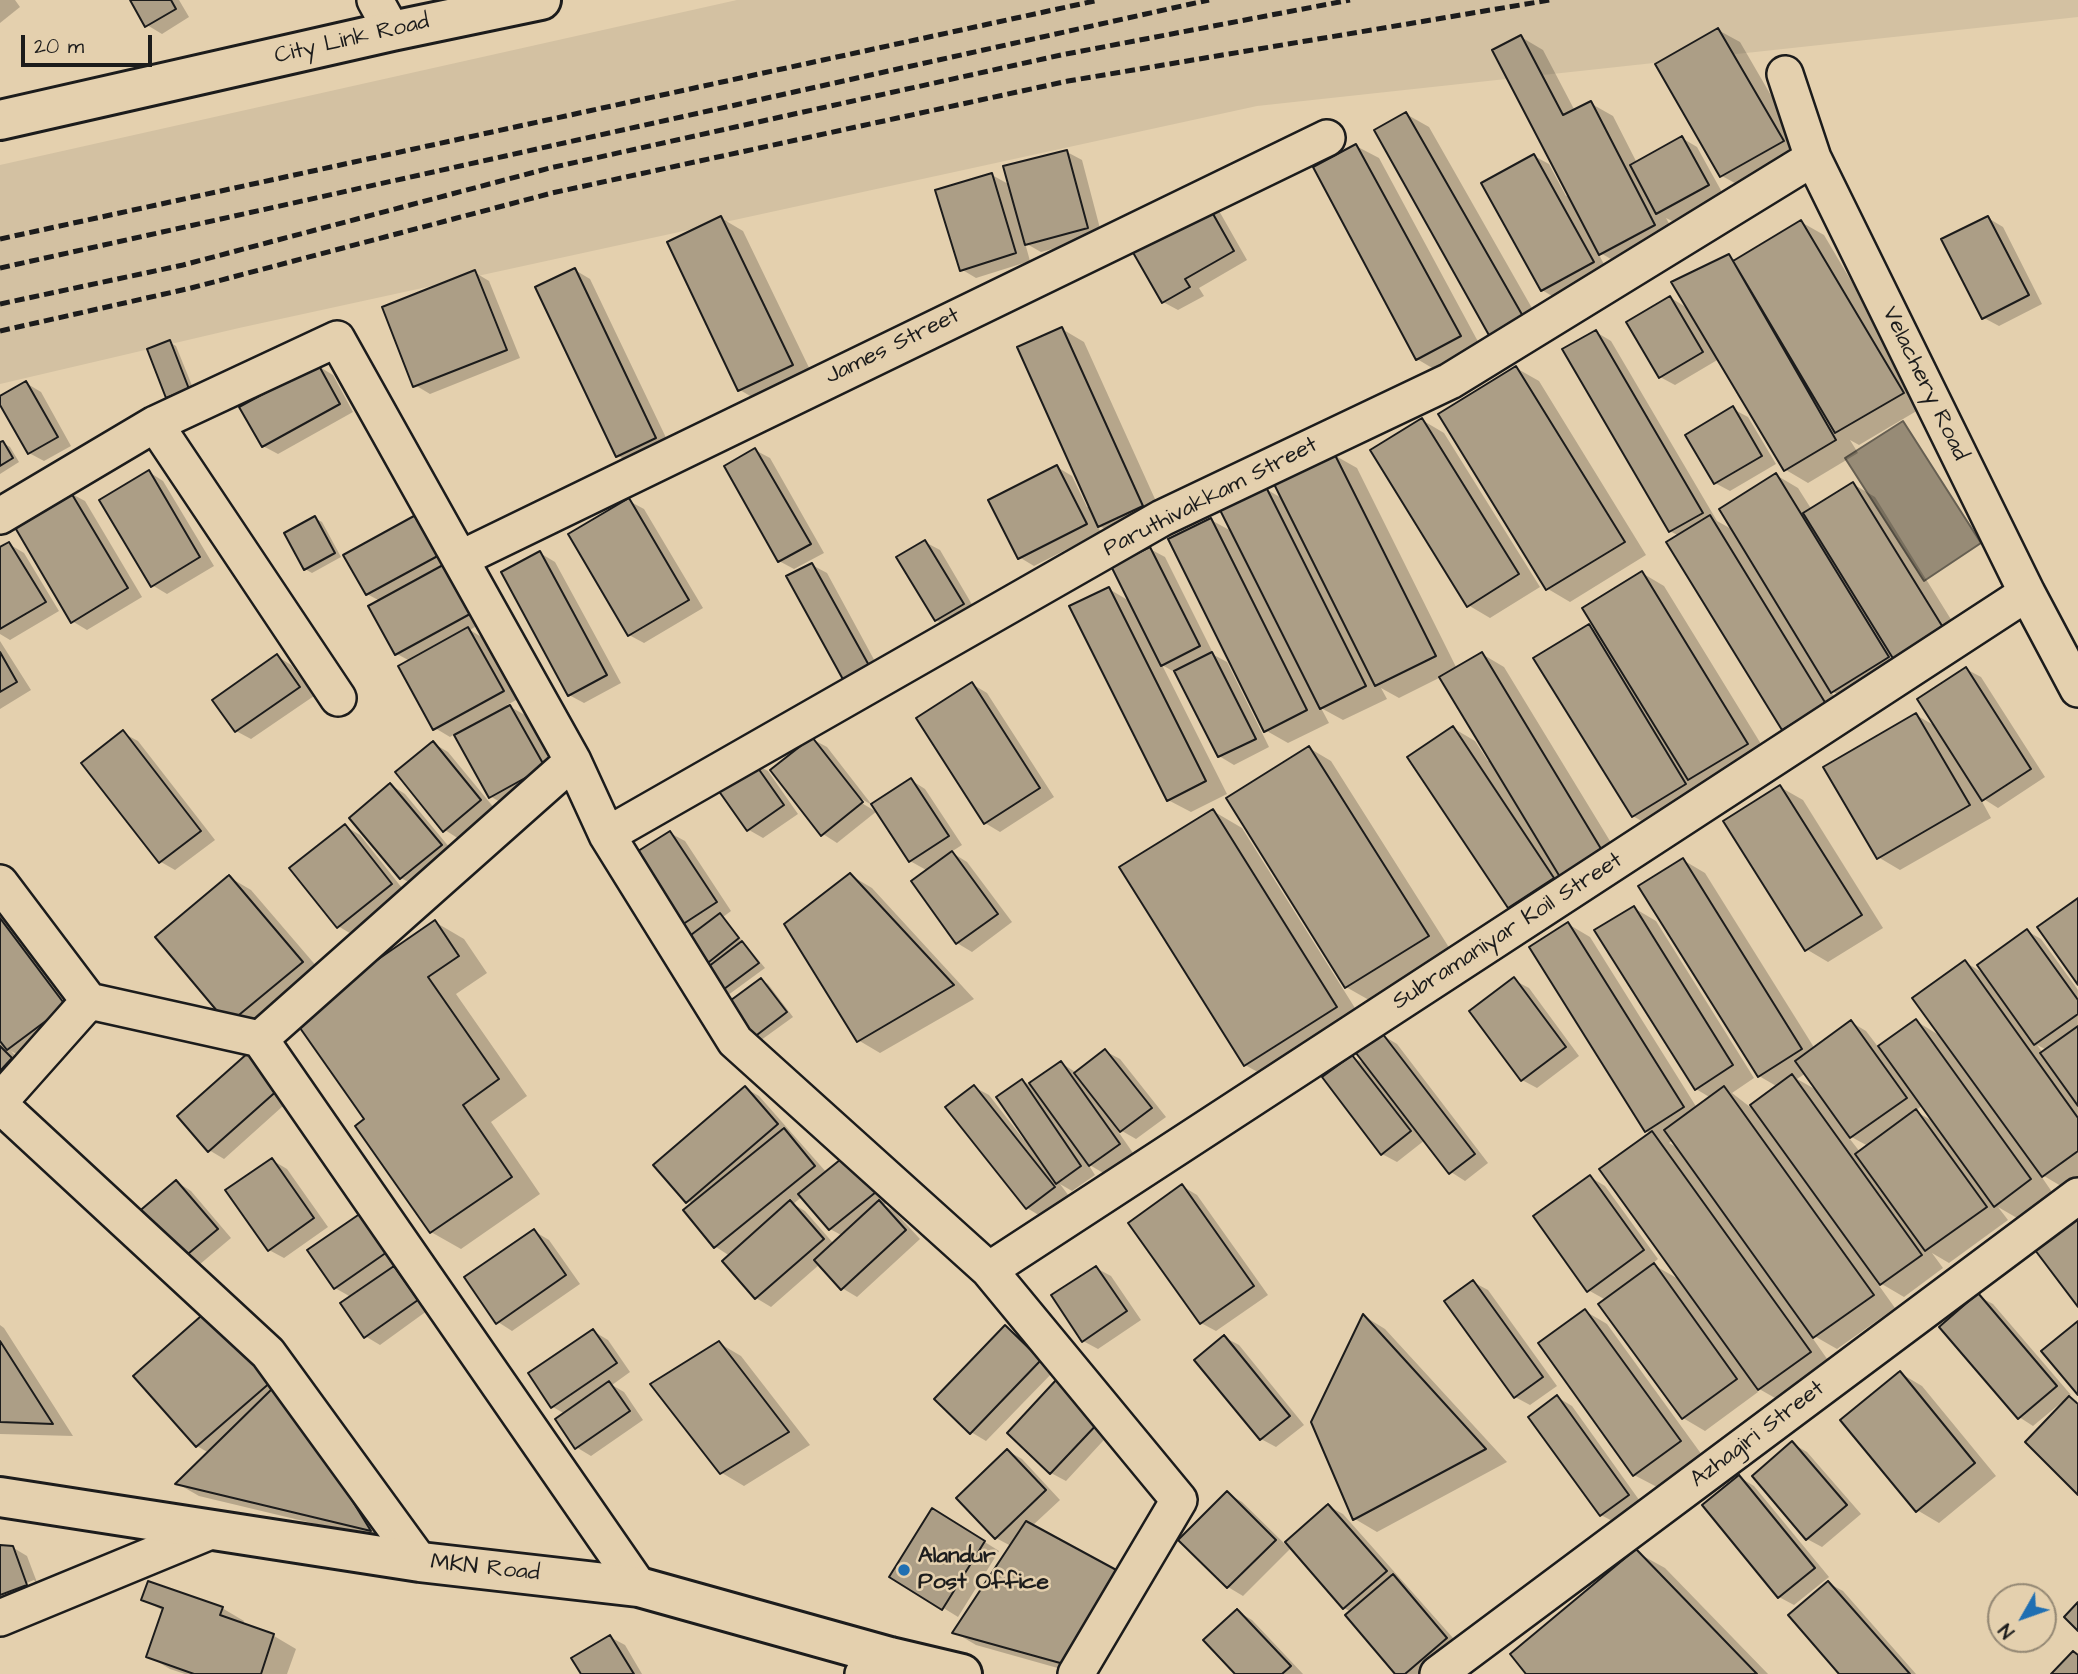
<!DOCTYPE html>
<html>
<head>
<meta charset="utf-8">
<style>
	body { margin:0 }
	#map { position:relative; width:2078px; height:1674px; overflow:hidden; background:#e4d0ae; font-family:"Architects Daughter",sans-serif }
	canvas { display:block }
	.north { position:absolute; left:1987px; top:1583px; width:70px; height:70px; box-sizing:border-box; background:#e4d0ae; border:2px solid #948874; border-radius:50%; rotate:230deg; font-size:19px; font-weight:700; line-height:28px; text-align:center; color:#1c1c1c }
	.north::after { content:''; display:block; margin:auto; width:24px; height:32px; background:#1f6fb2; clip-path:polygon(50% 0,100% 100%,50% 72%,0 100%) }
	.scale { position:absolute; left:21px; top:35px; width:131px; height:32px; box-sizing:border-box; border:4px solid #1c1c1c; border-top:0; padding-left:9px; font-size:21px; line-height:24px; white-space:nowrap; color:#1c1c1c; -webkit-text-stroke:5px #e4d0ae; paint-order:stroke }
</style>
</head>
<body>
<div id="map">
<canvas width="2078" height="1674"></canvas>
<div class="north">N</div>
<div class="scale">20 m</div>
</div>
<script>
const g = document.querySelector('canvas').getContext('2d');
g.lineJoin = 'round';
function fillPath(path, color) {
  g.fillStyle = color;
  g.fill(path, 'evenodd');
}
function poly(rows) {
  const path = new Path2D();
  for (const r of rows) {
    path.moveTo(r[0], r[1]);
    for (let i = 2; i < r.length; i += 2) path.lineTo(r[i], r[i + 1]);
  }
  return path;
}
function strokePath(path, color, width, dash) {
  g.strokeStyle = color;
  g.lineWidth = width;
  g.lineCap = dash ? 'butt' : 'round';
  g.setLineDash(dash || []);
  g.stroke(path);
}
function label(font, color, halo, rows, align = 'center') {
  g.font = font + ' "Architects Daughter",sans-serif';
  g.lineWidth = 5;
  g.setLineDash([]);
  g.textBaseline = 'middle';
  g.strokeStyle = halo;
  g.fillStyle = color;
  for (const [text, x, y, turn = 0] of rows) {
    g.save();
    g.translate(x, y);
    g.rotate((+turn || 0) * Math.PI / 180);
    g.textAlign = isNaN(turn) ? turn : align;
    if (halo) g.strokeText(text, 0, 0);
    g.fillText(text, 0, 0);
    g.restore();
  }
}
fillPath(poly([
	[737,0,2078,0,2078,17,1257,106,239,328,0,384,0,165]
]), '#d3c1a2');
const water = poly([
	[1903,421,1981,543,1924,581,1845,458,1903,421]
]);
fillPath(water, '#978b76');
strokePath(water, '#665f52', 2);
fillPath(poly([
	[0,0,15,0,20,7,0,23],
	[132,0,179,0,189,17,162,34,147,25],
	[1718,30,1740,42,1805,154,1744,188,1722,176],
	[1521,37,1543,50,1575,111,1590,103,1613,116,1637,163,1682,138,1697,147,1723,194,1672,221,1666,218,1677,238,1623,266,1597,251,1607,270,1557,299,1542,290,1534,156,1549,164,1566,196,1569,194],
	[1406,114,1429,127,1545,331,1514,348],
	[1356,146,1379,158,1482,349,1439,372,1417,359],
	[1067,152,1082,160,1102,236,1041,252,1025,243,1030,261,976,278,961,269,992,175,1010,185],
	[1218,209,1247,260,1199,288,1204,296,1178,310,1163,302,1129,243],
	[721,218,743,231,814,378,762,403,740,390],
	[1988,218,2003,227,2042,304,1999,326,1984,318],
	[1801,222,1824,235,1925,406,1859,445,1850,440,1858,453,1808,483,1786,470,1719,359,1675,385,1660,377,1671,298,1689,309,1728,256,1736,261],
	[575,270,590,279,670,446,632,464,617,455],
	[474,272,489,281,520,358,430,394,415,385],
	[1062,329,1084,342,1164,519,1121,538,1096,524,1101,532,1034,566,1019,557,1057,467,1072,476,1087,507,1090,506],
	[1596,332,1611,341,1717,521,1735,531,1776,475,1798,488,1812,510,1853,484,1875,497,1965,642,1855,704,1830,690,1847,717,1805,742,1783,729,1679,536,1670,531],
	[169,342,176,346,195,393,175,401,168,397],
	[318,366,333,375,353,412,278,454,263,446],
	[1516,368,1539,381,1646,555,1570,602,1548,589],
	[26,383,41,392,71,446,44,461,29,453,0,401,0,398],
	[1733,409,1748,417,1776,464,1730,491,1715,483],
	[1422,420,1444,433,1540,587,1490,618,1468,605],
	[3,443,10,447,19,462,0,474,0,444],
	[755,450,770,458,824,553,794,569,779,561],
	[1334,455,1357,468,1457,669,1482,654,1504,667,1624,864,1532,919,1510,906,1453,728,1475,741,1488,761,1491,759,1441,677,1399,698,1381,688,1387,699,1343,720,1321,708,1329,723,1288,743,1265,730,1211,520,1233,532,1266,489,1283,499],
	[149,472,163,481,214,566,167,594,152,585],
	[70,493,85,501,142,597,87,630,72,621],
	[629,501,644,509,703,608,644,643,629,635],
	[423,513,458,561,445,568,458,576,483,622,470,630,483,638,518,699,507,705,525,715,558,776,505,805,490,796,455,734,450,737,435,728,410,661,397,654,380,601,367,594],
	[315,518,322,522,341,557,312,573,305,569],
	[925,542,940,550,977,613,951,628,936,620],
	[9,544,24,553,59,611,10,640,0,634,0,549],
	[1150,549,1165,557,1214,655,1227,662,1269,747,1234,765,1219,756,1178,674,1162,665,1227,794,1191,812,1168,800,1109,589,1131,602],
	[540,553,555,562,621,683,584,703,569,695],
	[812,565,827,573,884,678,861,690],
	[1642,573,1664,586,1769,757,1655,829,1633,816,1589,626,1600,633],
	[0,641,31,690,0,709],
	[277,656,291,665,314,696,251,739,236,731],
	[1966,669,1981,677,2045,777,1998,808,1979,796,1991,818,1900,870,1878,857,1916,715,1937,727],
	[972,684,987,693,1054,797,1000,832,985,823],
	[123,733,138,741,215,840,175,870,161,862],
	[812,739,827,747,872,805,911,780,925,789,962,845,951,852,967,862,1012,922,972,952,957,943,928,871,910,861,877,811,837,843,823,834],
	[857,796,875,807,875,811,855,799],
	[433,743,448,752,495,809,459,839,445,830],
	[1309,748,1331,761,1450,949,1369,1000,1346,987],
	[753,763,768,771,798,814,763,838,749,830],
	[391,785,405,794,455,854,416,886,401,878],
	[1780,787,1803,800,1883,928,1828,962,1806,949],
	[1213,811,1242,828,1365,1024,1274,1081,1245,1065],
	[345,826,360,835,406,893,353,935,338,926],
	[670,833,685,841,731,911,723,917,765,968,724,998,630,859],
	[1683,860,1705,873,1815,1049,1851,1022,1866,1031,1879,1048,1916,1021,1942,1037,1965,962,1985,974,2027,931,2041,939,2078,990,2078,1180,2066,1189,2039,1173,2052,1192,2017,1218,1998,1207,2008,1220,1949,1263,1932,1253,1943,1268,1904,1297,1875,1280,1895,1308,1837,1349,1809,1333,1832,1366,1782,1402,1754,1386,1758,1392,1705,1431,1683,1418,1606,1300,1588,1290,1590,1177,1605,1186,1658,1259,1652,1264,1682,1281,1651,1134,1646,1131,1568,924,1590,937,1697,1108,1711,1098,1696,1089,1634,908,1656,921,1754,1078,1732,1093,1750,1107,1778,1087,1759,1076],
	[2037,1045,2047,1050,2043,1053],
	[1806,1073,1820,1092,1797,1079],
	[1923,1105,1936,1123,1915,1111],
	[1846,1134,1868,1146,1860,1152],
	[1673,1140,1680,1149,1669,1143],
	[850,875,872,888,974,999,880,1053,858,1040],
	[229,877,251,890,324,975,252,1036,158,937],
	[0,903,87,1019,30,1062,11,1051,26,1067,0,1095],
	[435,922,464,939,487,973,456,994,527,1096,491,1122,540,1194,461,1249,431,1232,358,1126,366,1120],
	[761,980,768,984,793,1017,757,1043,725,1006],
	[1514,980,1529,988,1579,1056,1537,1088,1522,1080],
	[1382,1035,1397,1044,1488,1163,1465,1181,1451,1172,1425,1140,1397,1162,1382,1154,1352,1057,1367,1065],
	[1105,1051,1120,1059,1166,1117,1136,1139,1115,1127,1133,1153,1105,1174,1088,1164,1095,1175,1072,1191,1060,1184,1069,1196,1042,1217,1027,1208,948,1108,974,1087,989,1095,1024,1140,1022,1081,1030,1085,1061,1063,1077,1073],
	[249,1054,293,1097,224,1159,209,1150],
	[745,1088,759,1096,827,1173,846,1157,890,1201,884,1205,894,1211,920,1239,857,1297,842,1288,820,1264,771,1307,756,1298,724,1261,730,1256,716,1247,686,1211,693,1205,655,1165],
	[803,1196,830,1229,843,1236,834,1244,805,1211,793,1204],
	[272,1160,287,1169,328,1227,284,1258,269,1250],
	[177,1182,191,1191,231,1238,193,1270,178,1262],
	[1182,1186,1197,1195,1268,1295,1216,1331,1201,1323],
	[364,1213,404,1258,392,1267,409,1276,431,1308,380,1345,365,1336,351,1297,335,1288],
	[534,1231,549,1240,580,1284,512,1331,498,1322],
	[1096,1268,1111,1276,1141,1320,1098,1349,1083,1341],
	[1473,1282,1488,1290,1557,1386,1530,1405,1515,1397],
	[1978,1296,1993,1304,2071,1395,2068,1397,2078,1403,2078,1493,2064,1404,2062,1402,2033,1426,2019,1417],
	[1585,1311,1607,1324,1702,1455,1657,1487,1634,1475],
	[209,1312,290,1397,391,1542,199,1496,178,1484,209,1453,197,1446,136,1376],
	[1364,1316,1385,1329,1507,1462,1377,1532,1355,1519,1313,1422],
	[0,1325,4,1328,73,1436,0,1434],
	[1006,1328,1020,1336,1055,1370,986,1441,971,1432],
	[593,1331,608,1340,630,1372,612,1385,624,1392,643,1420,591,1456,576,1447,565,1414,553,1407,530,1374],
	[1224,1337,1239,1345,1304,1425,1276,1447,1261,1439],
	[719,1343,741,1356,810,1445,744,1486,722,1473],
	[1900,1373,1922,1386,1996,1476,1939,1523,1917,1510],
	[1072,1389,1114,1429,1066,1481,1051,1473,1009,1433],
	[1557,1397,1572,1406,1642,1504,1616,1523,1601,1515],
	[1793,1444,1807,1452,1861,1514,1822,1547,1807,1539,1754,1477],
	[1008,1451,1022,1459,1060,1500,1032,1526,1079,1674,976,1645,954,1632,1011,1546,996,1538],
	[1739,1477,1754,1486,1829,1577,1794,1605,1779,1597],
	[1227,1493,1242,1502,1290,1549,1243,1596,1228,1587,1181,1540],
	[1328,1506,1343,1514,1461,1647,1429,1674,1397,1674,1351,1612,1344,1608],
	[947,1518,999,1551,958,1617,892,1576],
	[0,1546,12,1547,27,1556,41,1593,0,1609,0,1597,36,1583,34,1580,0,1594],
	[1636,1552,1665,1568,1768,1674,1528,1674],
	[1828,1583,1843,1591,1916,1674,1841,1674],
	[143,1600,222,1608,244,1621,243,1625,274,1636,296,1649,287,1674,185,1674,170,1669,148,1656,164,1611],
	[1237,1611,1252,1620,1303,1674,1237,1674],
	[610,1637,625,1645,642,1674,583,1674]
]), '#0003');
const building = poly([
	[130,0,171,0,176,9,145,27,130,0],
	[1718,28,1784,141,1720,177,1655,64,1718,28],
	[1521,35,1563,115,1591,101,1655,225,1599,255,1492,50,1521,35],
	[1406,112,1524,318,1490,337,1374,130,1406,112],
	[1682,136,1709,185,1656,214,1630,165,1682,136],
	[1356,144,1461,336,1416,360,1313,167,1356,144],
	[1067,150,1088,228,1025,245,1003,166,1067,150],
	[1534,154,1594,262,1541,291,1481,183,1534,154],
	[992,173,1016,253,960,271,935,190,992,173],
	[1204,198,1234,251,1185,279,1190,287,1162,303,1127,242,1204,198],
	[721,216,793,365,738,391,667,242,721,216],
	[1988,216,2029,295,1982,319,1941,239,1988,216],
	[1801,220,1904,393,1835,433,1733,261,1801,220],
	[1729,254,1836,440,1784,471,1671,282,1729,254],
	[575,268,656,438,616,457,535,287,575,268],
	[475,270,507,350,413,387,382,307,475,270],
	[1670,296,1703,352,1659,378,1626,322,1670,296],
	[1062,327,1143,506,1098,527,1017,347,1062,327],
	[1596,330,1703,513,1669,532,1562,349,1596,330],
	[170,340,189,389,166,398,147,349,170,340],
	[318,364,340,404,262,447,239,407,318,364],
	[1516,366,1625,542,1546,590,1438,414,1516,366],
	[26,381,58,437,28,454,0,405,0,396,26,381],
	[1733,406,1762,456,1714,484,1685,435,1733,406],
	[1422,418,1519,574,1467,607,1370,450,1422,418],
	[3,441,13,458,0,466,0,442,3,441],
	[755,448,811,544,778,562,724,466,755,448],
	[1334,453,1436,656,1375,686,1274,484,1334,453],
	[1057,465,1087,524,1018,559,988,500,1057,465],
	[149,470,200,557,151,587,99,500,149,470],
	[1776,473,1889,657,1831,693,1719,509,1776,473],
	[1853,482,1944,629,1894,660,1803,513,1853,482],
	[1266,487,1366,686,1320,709,1220,510,1266,487],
	[70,491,128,588,71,623,13,524,70,491],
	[629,498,689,600,628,636,568,534,629,498],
	[423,511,445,552,366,595,343,555,423,511],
	[1710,515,1826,704,1782,730,1666,542,1710,515],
	[315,516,335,553,304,570,284,533,315,516],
	[1211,518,1307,710,1264,732,1168,539,1211,518],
	[925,540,964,604,935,621,896,557,925,540],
	[9,542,46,602,0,629,0,547,9,542],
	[1150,547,1200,646,1161,666,1111,566,1150,547],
	[540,551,607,675,568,696,501,572,540,551],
	[812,563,871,669,845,683,786,576,812,563],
	[443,565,470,614,395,655,368,606,443,565],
	[1642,571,1748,744,1688,780,1582,608,1642,571],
	[1109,587,1206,781,1167,801,1069,606,1109,587],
	[1589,624,1686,784,1632,817,1533,658,1589,624],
	[468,627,504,691,433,730,398,666,468,627],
	[0,652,17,682,0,692,0,652],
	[1212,652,1256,739,1218,757,1174,671,1212,652],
	[1482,652,1603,852,1560,877,1439,677,1482,652],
	[277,654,300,687,235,732,212,700,277,654],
	[1966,667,2031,769,1982,801,1917,699,1966,667],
	[972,682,1040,788,984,824,916,718,972,682],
	[510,705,545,767,489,798,454,735,510,705],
	[1916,713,1970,805,1877,859,1823,767,1916,713],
	[1453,726,1554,878,1508,908,1407,757,1453,726],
	[123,730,201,831,159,863,81,763,123,730],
	[812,737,863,802,821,836,770,770,812,737],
	[433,741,481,800,443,832,395,772,433,741],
	[1309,746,1429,936,1345,988,1226,798,1309,746],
	[753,761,784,805,747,831,716,787,753,761],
	[911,778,949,836,909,862,871,804,911,778],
	[390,783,442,845,400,879,349,818,390,783],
	[1780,785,1862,915,1805,951,1723,821,1780,785],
	[1213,809,1337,1007,1244,1066,1119,867,1213,809],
	[345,824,392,884,337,928,289,868,345,824],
	[670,831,717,902,674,930,627,858,670,831],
	[952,851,998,914,956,944,911,881,952,851],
	[1683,858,1802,1049,1758,1077,1638,886,1683,858],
	[850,873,954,985,857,1042,784,924,850,873],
	[229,875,303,962,228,1024,155,937,229,875],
	[2078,898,2078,985,2037,927,2078,898],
	[1634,906,1733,1065,1695,1090,1594,930,1634,906],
	[720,913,739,938,699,970,679,944,720,913],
	[0,918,66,1006,7,1050,0,1041,0,918],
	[435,920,459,956,428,977,499,1079,463,1105,512,1177,430,1233,355,1126,364,1119,293,1018,435,920],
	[1568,922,1684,1107,1645,1132,1529,947,1568,922],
	[2027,929,2078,1000,2078,1014,2034,1045,1977,965,2027,929],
	[742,941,759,963,716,995,700,973,742,941],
	[1965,960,2078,1118,2078,1151,2042,1177,1912,998,1965,960],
	[1514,977,1566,1047,1521,1081,1469,1011,1514,977],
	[761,978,787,1012,749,1041,723,1006,761,978],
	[1916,1019,2031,1179,1994,1207,1878,1046,1916,1019],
	[1851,1020,1907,1098,1850,1138,1795,1061,1851,1020],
	[2078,1026,2078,1106,2040,1053,2078,1026],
	[1382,1033,1475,1154,1449,1174,1356,1053,1382,1033],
	[0,1046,12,1058,0,1071,0,1046],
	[1105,1049,1152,1108,1120,1132,1074,1073,1105,1049],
	[249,1052,280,1088,208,1152,177,1116,249,1052],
	[1352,1055,1411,1131,1381,1155,1322,1077,1352,1055],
	[1061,1061,1120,1144,1089,1166,1029,1083,1061,1061],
	[1792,1074,1922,1255,1880,1285,1750,1105,1792,1074],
	[1022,1079,1081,1166,1056,1184,996,1097,1022,1079],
	[974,1085,1055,1187,1026,1209,945,1107,974,1085],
	[745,1086,778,1124,686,1203,653,1165,745,1086],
	[1724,1086,1874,1295,1813,1338,1664,1130,1724,1086],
	[1916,1109,1987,1207,1925,1251,1855,1154,1916,1109],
	[784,1128,815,1166,714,1248,683,1210,784,1128],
	[1652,1131,1811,1352,1758,1390,1599,1169,1652,1131],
	[846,1155,876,1192,829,1230,798,1194,846,1155],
	[272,1158,314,1218,268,1251,225,1190,272,1158],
	[1590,1175,1644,1250,1587,1292,1533,1216,1590,1175],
	[176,1180,218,1229,177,1263,136,1214,176,1180],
	[1182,1184,1254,1286,1200,1324,1128,1223,1182,1184],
	[790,1200,824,1239,755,1299,722,1261,790,1200],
	[879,1200,906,1230,841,1290,814,1260,879,1200],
	[364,1211,390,1250,334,1289,307,1250,364,1211],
	[2078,1218,2078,1307,2035,1250,2078,1218],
	[534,1229,566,1275,496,1324,464,1277,534,1229],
	[1654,1263,1737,1379,1682,1419,1598,1304,1654,1263],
	[394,1266,418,1300,364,1338,340,1303,394,1266],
	[1096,1266,1127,1311,1082,1342,1051,1295,1096,1266],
	[1473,1280,1543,1377,1514,1398,1444,1301,1473,1280],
	[1978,1293,2057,1386,2018,1419,1939,1327,1978,1293],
	[209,1309,272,1381,196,1447,133,1376,209,1309],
	[1585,1309,1681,1441,1633,1476,1538,1343,1585,1309],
	[1363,1314,1486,1449,1353,1520,1311,1422,1363,1314],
	[2078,1321,2078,1395,2041,1351,2078,1321],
	[1005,1325,1041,1360,970,1434,934,1399,1005,1325],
	[593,1329,617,1363,551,1408,528,1373,593,1329],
	[1224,1335,1290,1416,1260,1440,1194,1360,1224,1335],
	[0,1341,53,1424,0,1422,0,1341],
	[719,1341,789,1432,720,1474,650,1384,719,1341],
	[1900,1371,1975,1463,1916,1512,1840,1420,1900,1371],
	[1057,1379,1101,1420,1050,1474,1007,1433,1057,1379],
	[609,1381,630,1411,575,1449,555,1419,609,1381],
	[275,1386,307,1427,371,1531,175,1484,275,1386],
	[1557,1395,1629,1495,1600,1516,1528,1417,1557,1395],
	[2069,1396,2078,1404,2078,1495,2025,1442,2069,1396],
	[1792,1441,1847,1505,1806,1540,1752,1476,1792,1441],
	[1007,1449,1046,1490,995,1539,956,1498,1007,1449],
	[1739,1475,1815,1568,1778,1598,1702,1505,1739,1475],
	[1227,1491,1276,1540,1227,1588,1178,1540,1227,1491],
	[1328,1504,1387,1571,1343,1609,1285,1542,1328,1504],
	[932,1508,985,1541,942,1610,889,1577,932,1508],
	[1026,1521,1120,1572,1071,1666,952,1633,1026,1521],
	[0,1545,13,1546,27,1585,0,1595,0,1545],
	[1636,1549,1757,1674,1526,1674,1510,1654,1636,1549],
	[1393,1574,1447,1638,1405,1674,1395,1674,1345,1615,1393,1574],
	[148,1581,223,1607,220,1615,274,1634,261,1674,194,1674,146,1657,163,1608,141,1600,148,1581],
	[1828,1581,1910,1674,1839,1674,1788,1615,1828,1581],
	[2078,1602,2078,1631,2064,1617,2078,1602],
	[1237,1609,1291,1666,1282,1674,1235,1674,1203,1640,1237,1609],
	[610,1635,634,1674,581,1674,571,1658,610,1635],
	[2073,1651,2078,1655,2078,1674,2051,1674,2073,1651]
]);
fillPath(building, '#ac9e86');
strokePath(building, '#1c1c1c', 2);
const minor = poly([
	[375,0,392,31],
	[1785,74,1813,158,2027,593,2078,689],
	[155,424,338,698],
	[0,516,155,424,337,339,573,761,607,835,735,1041,989,1270,1179,1500,1076,1674],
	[460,559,1327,138],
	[607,835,1162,518,1450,381,1813,158],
	[0,883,89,1001],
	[260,1039,573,761],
	[0,1101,89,1001,260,1039,639,1587],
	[0,1105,268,1353,420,1562],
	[989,1270,2027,593],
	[0,1618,213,1530],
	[863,1674,890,1657,905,1674],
	[1438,1674,2078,1196]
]);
const tertiary = poly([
	[0,120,392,31,541,0],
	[0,1497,420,1562,639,1587,890,1657,962,1674]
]);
strokePath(minor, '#1c1c1c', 40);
strokePath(tertiary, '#1c1c1c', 44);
strokePath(minor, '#e4d0ae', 35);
strokePath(tertiary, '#e4d0ae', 38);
strokePath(poly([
	[0,239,1099,0],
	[0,268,1209,0],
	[0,304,183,265,550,168,1061,55,1350,0],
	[0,331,191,288,552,193,1068,81,1550,0]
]), '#1c1c1c', 5, [10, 5]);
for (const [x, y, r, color] of [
	[904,1570,7,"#1f6fb2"]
]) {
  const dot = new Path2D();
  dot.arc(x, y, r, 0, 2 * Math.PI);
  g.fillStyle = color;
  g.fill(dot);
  strokePath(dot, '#e4d0ae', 2.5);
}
label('23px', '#1c1c1c', '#e4d0ae', [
	["City Link Road",352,40,-13],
	["James Street",893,347,-26],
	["Velachery Road",1924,384,64],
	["Paruthivakkam Street",1211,498,-27],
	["Subramaniyar Koil Street",1508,932,-33],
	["Azhagiri Street",1758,1435,-37],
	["MKN Road",485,1569,6]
]);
label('bold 23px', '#1c1c1c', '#e4d0ae', [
	["Alandur",918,1557],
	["Post Office",918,1583]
], 'left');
</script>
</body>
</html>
